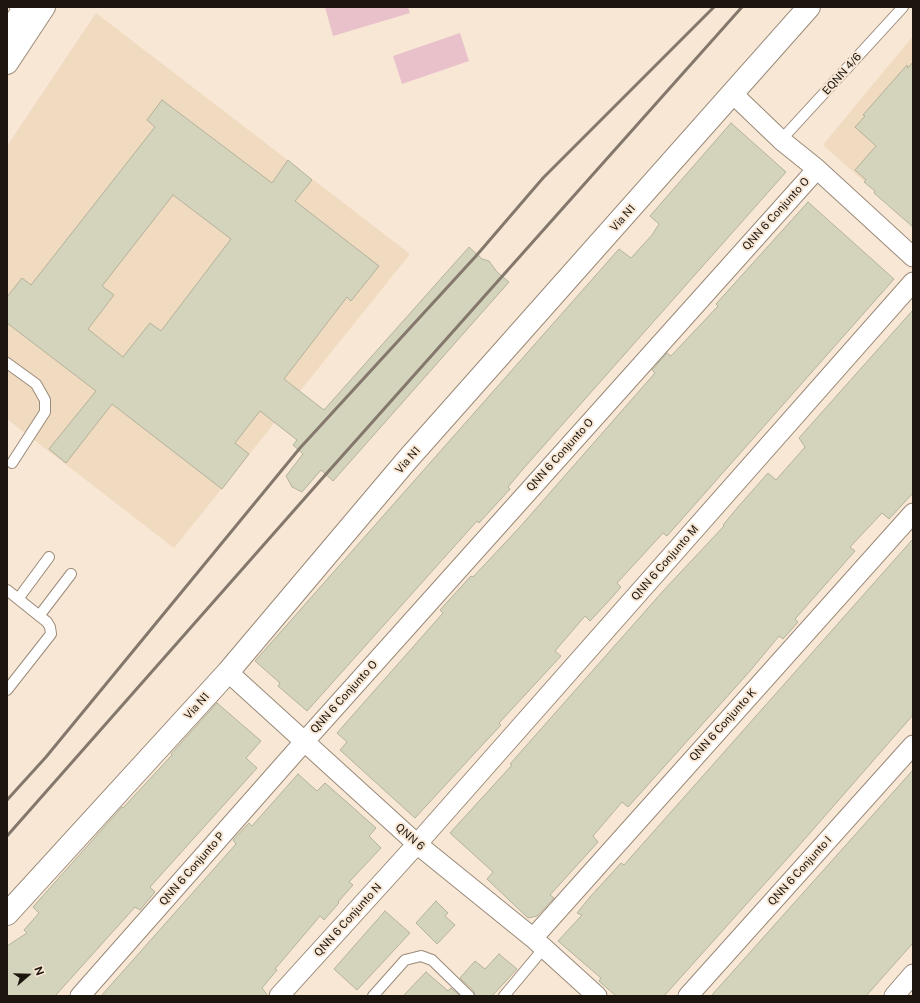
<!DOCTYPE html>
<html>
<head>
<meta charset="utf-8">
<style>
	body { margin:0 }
	#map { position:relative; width:920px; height:1003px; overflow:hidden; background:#f8e7d4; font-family:"Public Sans",sans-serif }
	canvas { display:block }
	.frame { position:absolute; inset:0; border:8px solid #1c160f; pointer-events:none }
	.north { position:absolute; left:8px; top:955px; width:40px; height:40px; -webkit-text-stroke:3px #f8e7d4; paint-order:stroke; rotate:70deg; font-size:11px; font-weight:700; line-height:16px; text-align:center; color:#1c160f }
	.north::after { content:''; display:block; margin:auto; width:14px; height:18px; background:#1c160f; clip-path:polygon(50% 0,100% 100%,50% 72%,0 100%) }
</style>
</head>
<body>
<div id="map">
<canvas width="920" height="1003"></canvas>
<div class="frame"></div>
<div class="north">N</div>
</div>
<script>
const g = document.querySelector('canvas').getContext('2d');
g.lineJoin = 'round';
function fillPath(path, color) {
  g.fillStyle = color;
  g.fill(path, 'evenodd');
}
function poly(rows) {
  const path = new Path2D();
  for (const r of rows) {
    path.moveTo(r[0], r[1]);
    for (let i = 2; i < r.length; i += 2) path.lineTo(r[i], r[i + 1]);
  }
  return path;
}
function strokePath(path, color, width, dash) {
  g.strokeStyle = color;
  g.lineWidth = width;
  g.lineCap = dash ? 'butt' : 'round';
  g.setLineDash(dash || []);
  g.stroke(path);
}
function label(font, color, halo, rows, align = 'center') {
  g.font = font + ' "Public Sans",sans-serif';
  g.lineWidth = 4;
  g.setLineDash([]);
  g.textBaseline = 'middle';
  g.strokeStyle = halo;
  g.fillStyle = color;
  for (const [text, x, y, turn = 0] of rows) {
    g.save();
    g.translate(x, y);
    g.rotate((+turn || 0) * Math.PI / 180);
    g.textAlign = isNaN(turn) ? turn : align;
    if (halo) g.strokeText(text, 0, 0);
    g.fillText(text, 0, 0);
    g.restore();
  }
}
fillPath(poly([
	[96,13,410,254,174,548,7,419,7,146],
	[913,36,913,225,823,145]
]), '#f0dac0');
fillPath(poly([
	[325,7,408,7,410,13,333,36],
	[460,33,469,61,402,84,393,56]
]), '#e8c1ca');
const building = poly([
	[913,62,913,227,874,193,875,191,864,182,866,180,855,170,876,146,855,127,865,116,863,115,907,65,908,68,913,62],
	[162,100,272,183,288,160,312,180,295,201,379,266,351,301,347,297,284,379,324,410,469,247,482,259,489,261,497,272,509,282,333,481,321,470,302,492,292,487,286,476,303,454,293,445,297,440,260,411,235,443,249,454,222,489,112,404,66,463,49,449,96,391,7,323,7,297,22,278,31,285,155,127,147,120,162,100],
	[173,195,231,239,161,331,150,323,123,357,88,329,114,295,102,286,173,195],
	[731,123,786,172,523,469,508,487,510,489,479,523,477,521,307,711,278,686,280,683,255,661,619,249,631,258,652,235,659,224,650,216,731,123],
	[808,202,894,279,667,536,663,533,617,583,621,587,606,604,590,621,585,616,555,651,561,656,499,723,501,725,485,742,415,818,340,750,347,742,337,733,443,613,440,610,471,576,473,577,519,528,655,373,652,370,667,353,671,356,687,339,718,306,716,304,808,202],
	[913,310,913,493,889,519,882,513,850,547,855,551,795,619,798,622,783,639,779,636,750,671,628,807,622,802,593,836,598,842,550,895,554,898,537,916,528,918,487,879,493,872,450,833,512,765,510,764,664,590,724,526,723,525,738,507,768,473,776,480,805,447,799,438,913,310],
	[913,539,913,715,803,841,664,996,616,996,599,981,601,978,558,941,582,915,577,913,590,897,621,863,624,865,639,848,913,539],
	[217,703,261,741,246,758,257,768,150,887,155,892,140,910,135,907,55,996,7,996,7,946,27,933,24,930,39,913,33,907,122,807,123,808,172,755,171,754,217,703],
	[913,770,913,943,866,996,711,996,913,770],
	[298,774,317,791,325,783,349,804,376,828,369,836,381,848,349,882,353,885,338,902,339,903,324,920,320,916,275,969,277,970,262,988,268,996,101,996,236,844,233,840,249,823,252,826,298,774],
	[436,901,448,913,445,916,455,925,437,944,416,923,436,901],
	[385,911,410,933,357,990,334,969,385,911],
	[499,954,517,969,492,996,475,996,474,991,460,978,475,961,485,969,499,954],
	[426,972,448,991,451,988,460,996,403,996,426,972]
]);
fillPath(building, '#d4d3bb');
strokePath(building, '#b3b29b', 1);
const lane = poly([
	[781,140,903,7],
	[7,363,36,384,45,400,45,412,12,463],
	[7,590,47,622,50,627,51,634,7,690],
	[18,599,49,557],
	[39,616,71,574],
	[373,996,405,960,421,956,432,960,469,996],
	[504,996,544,948]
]);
const street = poly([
	[733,94,781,140,817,169,913,257],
	[228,672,417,844,533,938,597,996],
	[533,938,913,513],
	[80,996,304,742,817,169],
	[279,996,417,844,913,282],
	[688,996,913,745],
	[894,996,913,974]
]);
const secondary = poly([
	[7,34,22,12,21,7],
	[7,63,44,7],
	[7,914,228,672,407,460,809,7]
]);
strokePath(lane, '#9a8a79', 12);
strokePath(street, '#9a8a79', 21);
strokePath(secondary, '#9a8a79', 24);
strokePath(lane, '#fff', 10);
strokePath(street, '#fff', 19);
strokePath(secondary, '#fff', 22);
strokePath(poly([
	[7,800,46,757,300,448,476,256,543,178,714,7],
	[7,836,327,473,742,7]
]), '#83786b', 3);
label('11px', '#1c160f', '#f8e7d4', [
	["EQNN 4/6",842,74,-48],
	["QNN 6 Conjunto O",776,214,-48],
	["Via N1",623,218,-48],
	["QNN 6 Conjunto O",560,455,-48],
	["Via N1",408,460,-49],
	["QNN 6 Conjunto M",665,563,-49],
	["QNN 6 Conjunto O",344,697,-48],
	["Via N1",197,706,-48],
	["QNN 6 Conjunto K",723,725,-48],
	["QNN 6",410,837,41],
	["QNN 6 Conjunto P",192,869,-49],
	["QNN 6 Conjunto I",800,871,-48],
	["QNN 6 Conjunto N",348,920,-48]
]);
</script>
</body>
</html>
